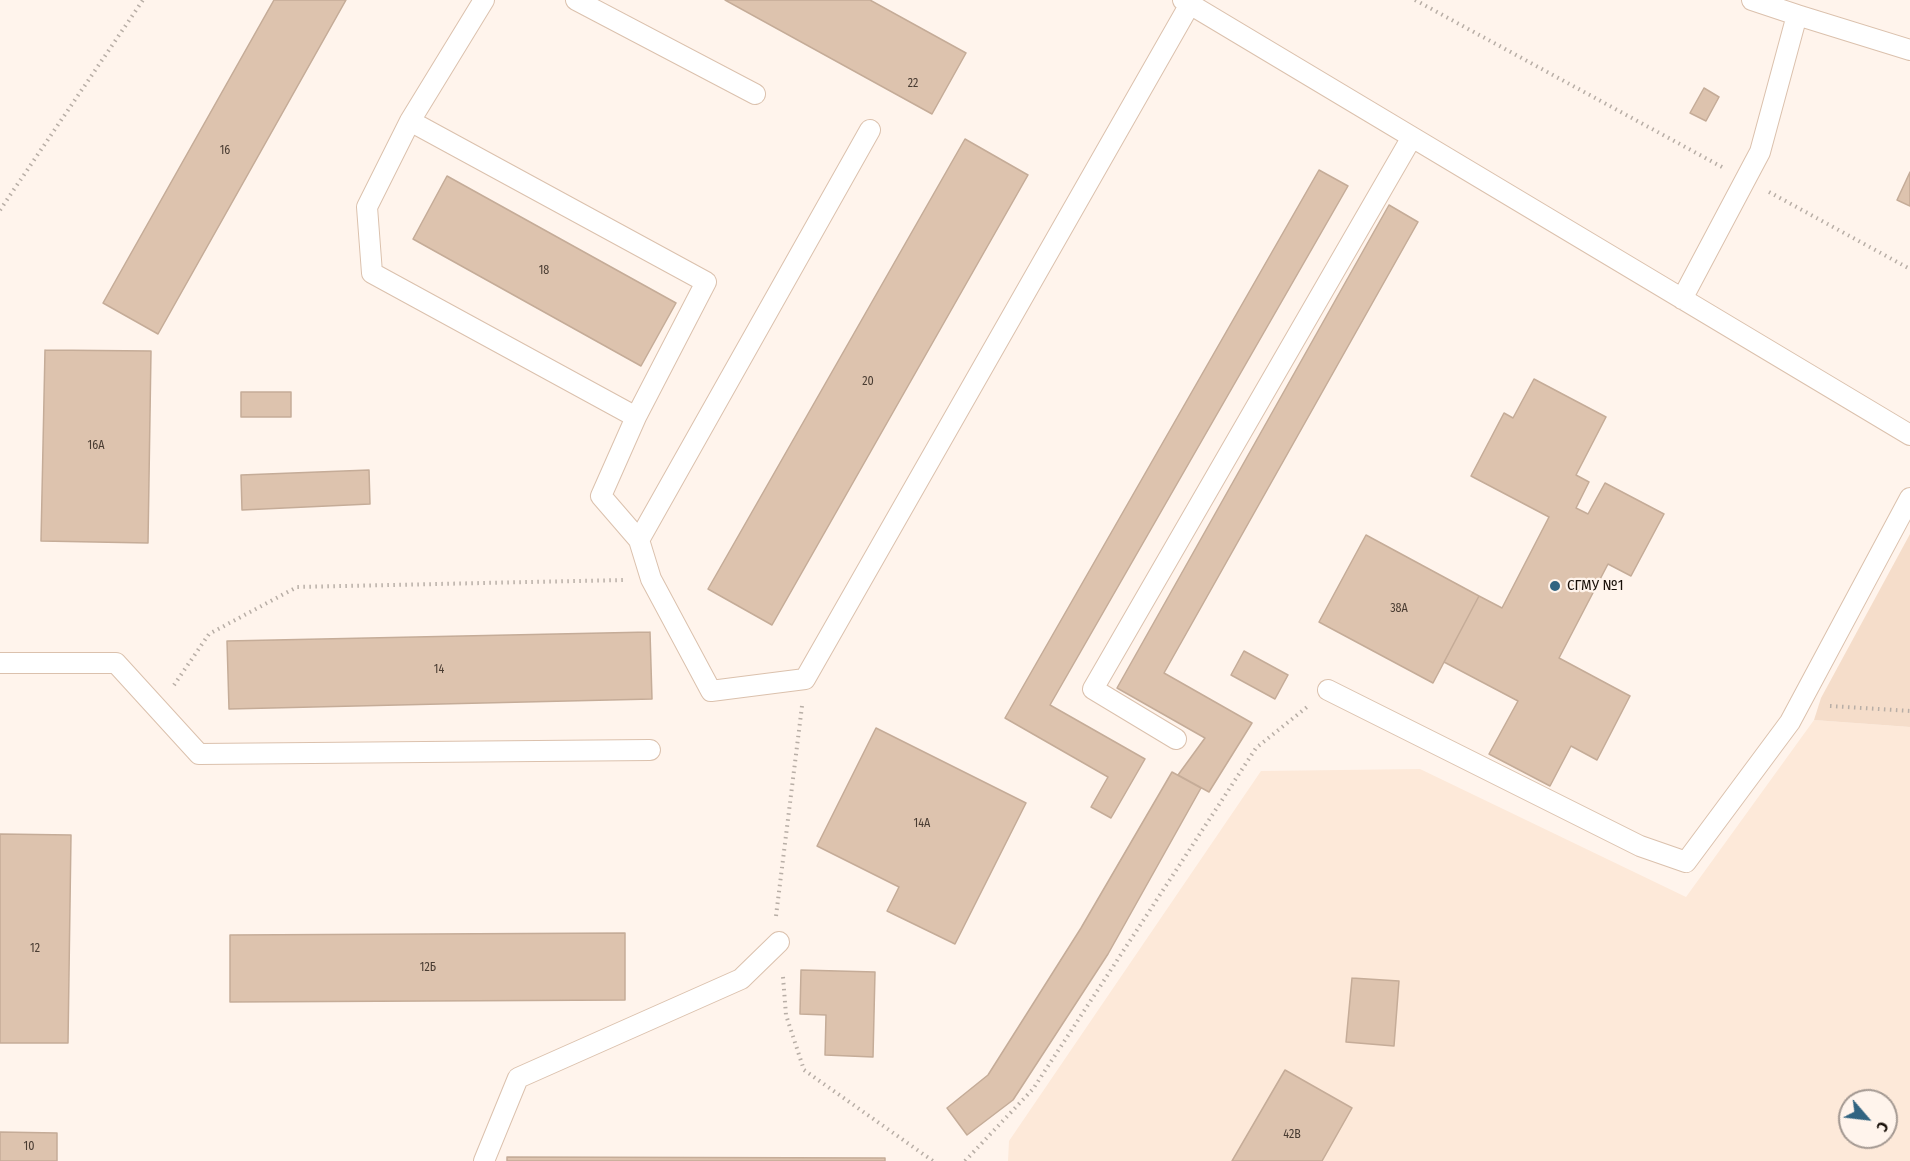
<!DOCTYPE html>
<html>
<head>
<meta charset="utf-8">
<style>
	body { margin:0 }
	#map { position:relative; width:1910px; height:1161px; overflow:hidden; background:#fff4ec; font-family:"Fira Sans Condensed",sans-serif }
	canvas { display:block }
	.north { position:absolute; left:1838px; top:1089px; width:60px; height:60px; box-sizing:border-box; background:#fff4ec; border:2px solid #a39891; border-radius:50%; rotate:118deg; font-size:16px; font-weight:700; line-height:24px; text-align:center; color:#180f08 }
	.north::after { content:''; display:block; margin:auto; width:21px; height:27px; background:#316481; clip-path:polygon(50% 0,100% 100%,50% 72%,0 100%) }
</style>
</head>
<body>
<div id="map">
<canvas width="1910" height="1161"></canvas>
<div class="north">С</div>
</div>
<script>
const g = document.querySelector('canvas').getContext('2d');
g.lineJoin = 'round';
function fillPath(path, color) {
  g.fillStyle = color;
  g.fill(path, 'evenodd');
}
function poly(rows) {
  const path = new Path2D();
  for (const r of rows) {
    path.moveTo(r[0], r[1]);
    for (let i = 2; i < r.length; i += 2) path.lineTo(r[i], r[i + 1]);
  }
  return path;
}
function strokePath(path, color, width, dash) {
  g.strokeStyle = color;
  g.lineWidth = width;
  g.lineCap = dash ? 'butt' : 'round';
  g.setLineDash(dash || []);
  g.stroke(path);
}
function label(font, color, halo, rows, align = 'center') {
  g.font = font + ' "Fira Sans Condensed",sans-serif';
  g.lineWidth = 4.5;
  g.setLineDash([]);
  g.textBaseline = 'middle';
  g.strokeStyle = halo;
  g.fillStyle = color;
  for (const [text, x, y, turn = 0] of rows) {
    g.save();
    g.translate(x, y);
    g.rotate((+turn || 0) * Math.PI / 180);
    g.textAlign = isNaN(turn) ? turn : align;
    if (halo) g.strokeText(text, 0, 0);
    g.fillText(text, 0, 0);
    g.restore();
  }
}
fillPath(poly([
	[1814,720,1910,727,1910,1161,1008,1161,1009,1141,1261,771,1420,769,1686,897],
	[1850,1101,1886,1101,1886,1137,1850,1137]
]), '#fde9d9');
fillPath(poly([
	[1910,534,1910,727,1814,720,1821,698]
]), '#f5ddca');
const building = poly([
	[274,0,346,0,158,334,103,303,274,0],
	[725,0,870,0,966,53,932,114,725,0],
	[1704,88,1719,97,1706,121,1690,113,1704,88],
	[965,139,1028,175,772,625,708,589,965,139],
	[1319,170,1348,186,1050,705,1145,759,1111,818,1091,807,1108,777,1005,718,1319,170],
	[1910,172,1910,206,1897,200,1910,172],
	[447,176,676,303,641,366,413,239,447,176],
	[1389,205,1418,222,1164,673,1252,723,1209,792,1178,775,1205,738,1117,688,1389,205],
	[45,350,151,351,148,543,41,541,45,350],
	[1534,379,1606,417,1576,475,1589,482,1576,508,1588,514,1605,483,1664,514,1631,576,1608,564,1559,658,1630,696,1597,760,1571,746,1550,786,1489,754,1518,701,1444,662,1479,596,1502,608,1549,517,1471,476,1504,413,1513,418,1534,379],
	[241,392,291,392,291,417,241,417,241,392],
	[369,470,370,504,242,510,241,475,369,470],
	[1366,535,1479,596,1433,683,1319,622,1366,535],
	[650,632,652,699,229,709,227,641,650,632],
	[1244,651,1288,675,1275,699,1231,675,1244,651],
	[876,728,1026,803,955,944,887,911,899,887,817,846,876,728],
	[1172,772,1201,788,1108,954,1013,1100,967,1135,947,1108,988,1075,1081,928,1172,772],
	[0,834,71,835,68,1043,0,1043,0,834],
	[625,933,625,1000,230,1002,230,935,625,933],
	[801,970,875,972,873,1057,825,1055,826,1015,800,1014,801,970],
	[1352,978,1399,981,1394,1046,1346,1042,1352,978],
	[1285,1070,1352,1108,1322,1161,1232,1161,1285,1070],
	[0,1132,57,1133,57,1161,0,1161,0,1132],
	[507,1157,885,1158,885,1161,507,1161,507,1157]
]);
fillPath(building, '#ddc3ae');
strokePath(building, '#c5ac98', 1.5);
const lane = poly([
	[484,0,410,121,367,207,372,273,636,417,601,496,639,540],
	[576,0,755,94],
	[1183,0,1910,435],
	[1797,15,1910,50],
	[410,121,706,282,636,417],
	[870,130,639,540,651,579,711,691,805,679,1190,4],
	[1682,299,1760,152,1797,15,1752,0],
	[0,663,116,663,199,754,650,750],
	[1328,690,1640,846,1686,862,1790,722,1910,498],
	[1176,739,1093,689,1412,137],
	[484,1161,518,1078,741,979,779,942]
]);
strokePath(lane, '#dbc1ad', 22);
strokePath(poly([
	[1415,0,1722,167],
	[1769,192,1910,269],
	[0,210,143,0],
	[174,685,209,634,297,587,623,580],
	[1830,706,1910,711],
	[776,916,802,706],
	[783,977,786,1015,804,1070,933,1161],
	[965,1161,1033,1089,1256,748,1307,707]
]), '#b8aea6', 4, [1.5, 4.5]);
strokePath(lane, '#fff', 20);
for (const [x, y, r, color] of [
	[1555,586,6,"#316481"]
]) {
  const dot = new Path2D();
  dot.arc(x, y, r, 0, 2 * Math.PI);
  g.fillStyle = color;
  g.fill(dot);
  strokePath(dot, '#fff4ec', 2);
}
label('12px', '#493c32', null, [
	["22",913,84],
	["16",225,151],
	["18",544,271],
	["20",868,382],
	["16А",96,446],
	["38А",1399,609],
	["14",439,670],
	["14А",922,824],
	["12",35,949],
	["12Б",428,968],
	["42В",1292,1135],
	["10",29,1147]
]);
label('15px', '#180f08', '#fff4ec', [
	["СГМУ №1",1567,586]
], 'left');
</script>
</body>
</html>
